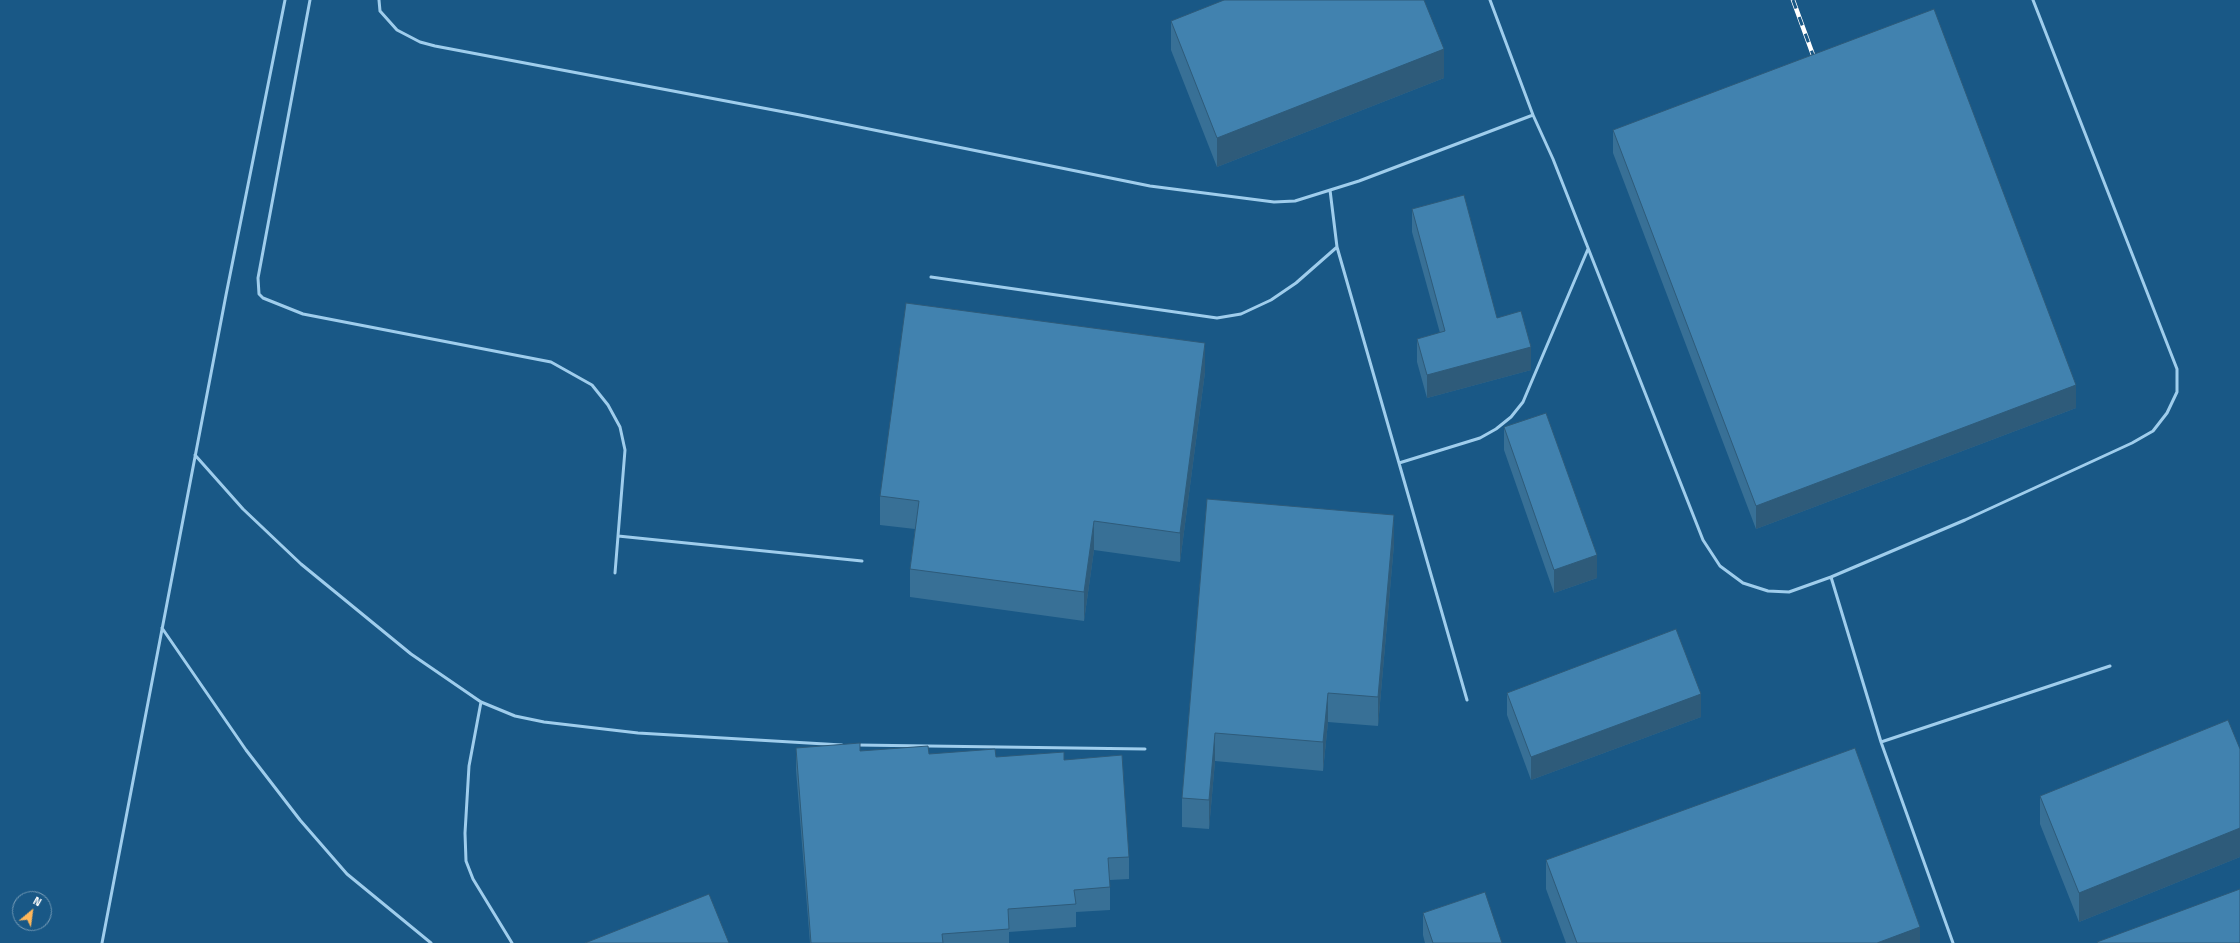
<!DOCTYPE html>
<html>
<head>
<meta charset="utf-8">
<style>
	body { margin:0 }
	#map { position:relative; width:2240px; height:943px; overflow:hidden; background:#195886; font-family:"Titillium Web",sans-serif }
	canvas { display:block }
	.north { position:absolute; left:12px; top:891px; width:40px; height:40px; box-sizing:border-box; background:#195886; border:1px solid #759bb6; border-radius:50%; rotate:29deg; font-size:11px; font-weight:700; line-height:16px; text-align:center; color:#fff }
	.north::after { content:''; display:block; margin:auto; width:14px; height:18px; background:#ffb75a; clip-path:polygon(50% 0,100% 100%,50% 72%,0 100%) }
</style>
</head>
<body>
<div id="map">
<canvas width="2240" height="943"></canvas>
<div class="north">N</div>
</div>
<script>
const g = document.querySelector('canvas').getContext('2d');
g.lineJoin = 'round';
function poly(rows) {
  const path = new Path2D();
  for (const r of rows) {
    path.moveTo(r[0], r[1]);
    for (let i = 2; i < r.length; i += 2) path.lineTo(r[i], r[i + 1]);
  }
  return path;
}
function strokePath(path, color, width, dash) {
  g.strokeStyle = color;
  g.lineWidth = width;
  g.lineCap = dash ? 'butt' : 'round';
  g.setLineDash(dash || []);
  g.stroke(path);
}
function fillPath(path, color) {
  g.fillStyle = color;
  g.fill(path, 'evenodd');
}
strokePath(poly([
	[310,0,258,278,259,294,263,298,303,314,551,362,592,385,608,405,620,427,625,450,615,573],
	[379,0,380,11,397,30,420,42,435,46,800,115,1150,186,1274,202,1295,201,1359,181,1533,115,1553,159,1703,540,1720,566,1743,583,1768,591,1789,592,1831,577,1881,742,1953,943],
	[1490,0,1533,115],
	[1330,190,1337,247,1467,700],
	[931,277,1217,318,1241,314,1271,300,1296,283,1337,247],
	[195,455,243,509,301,564,411,654,481,702,515,716,544,722,638,733,842,745],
	[1399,463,1480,438,1496,429,1511,417,1523,402,1531,383,1588,249],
	[618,536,862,561],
	[1831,577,1965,520,2132,443,2153,431,2167,413,2177,392,2177,369,2033,0],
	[162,628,246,750,300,820,347,874,431,943],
	[481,702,469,766,465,833,466,861,473,879,512,943],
	[1881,742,2110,666],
	[857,745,1145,749],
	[102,943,226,295,285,0]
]), '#9fcdec', 3);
const rail = poly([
	[1793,0,1817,66]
]);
strokePath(rail, '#fff', 4.5);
strokePath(rail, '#195886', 3, [9]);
fillPath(poly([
	[1171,21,1444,78,1217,167,1171,50],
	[1613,130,2076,408,1756,529,1613,153],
	[1412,209,1497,318,1531,370,1427,398,1417,362,1417,339,1440,333,1412,232],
	[1205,372,1180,562,1094,550,1084,621,910,597,910,569,915,529,880,525,880,496],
	[1504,427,1597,578,1554,593,1504,450],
	[1207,499,1394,544,1378,726,1328,722,1323,771,1215,761,1209,829,1182,827,1182,798],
	[1507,693,1701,717,1531,780,1507,715],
	[796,748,860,751,1064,760,1129,857,1129,879,1110,880,1110,910,1076,912,1076,927,1009,932,1009,943,810,943,796,770],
	[2240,749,2240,857,2079,922,2040,824,2040,796],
	[1546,860,1920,943,1566,943,1546,889],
	[1423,913,1502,943,1425,943,1423,935]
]), '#387096');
fillPath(poly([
	[1444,49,1444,78,1217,167,1217,138],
	[1205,343,1205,372,1180,562,1180,533],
	[1531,347,1531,370,1427,398,1427,375],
	[2076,385,2076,408,1756,529,1756,506],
	[1394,515,1394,544,1378,726,1378,697],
	[1094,521,1094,550,1084,621,1084,592],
	[1597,555,1597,578,1554,593,1554,570],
	[1328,693,1328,722,1323,771,1323,742],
	[1701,694,1701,717,1531,780,1531,757],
	[1215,733,1215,761,1209,829,1209,800],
	[2240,828,2240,857,2079,922,2079,893],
	[1920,927,1920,943,1877,943]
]), '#2e5b7a');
const building = poly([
	[1224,0,1424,0,1444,49,1217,138,1171,21,1224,0],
	[1934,9,2076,385,1756,506,1613,130,1934,9],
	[1464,195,1497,318,1521,311,1531,347,1427,375,1417,339,1445,331,1412,209,1464,195],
	[906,303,1205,343,1180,533,1094,521,1084,592,910,569,919,501,880,496,906,303],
	[1546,413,1597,555,1554,570,1504,427,1546,413],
	[1207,499,1394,515,1378,697,1328,693,1323,742,1215,733,1209,800,1182,798,1207,499],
	[1676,629,1701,694,1531,757,1507,693,1676,629],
	[2228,720,2240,749,2240,828,2079,893,2040,796,2228,720],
	[860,743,860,751,928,746,929,754,995,749,996,757,1064,752,1064,760,1122,755,1129,857,1108,858,1110,887,1074,890,1076,904,1008,909,1009,929,942,934,943,943,811,943,796,748,860,743],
	[1855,748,1920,927,1877,943,1577,943,1546,860,1855,748],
	[2240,889,2240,943,2098,943,2097,942,2240,889],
	[1485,892,1502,943,1433,943,1423,913,1485,892],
	[709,894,729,943,585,943,709,894]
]);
fillPath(building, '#4182af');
strokePath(building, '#2e5b7a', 1);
</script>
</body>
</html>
